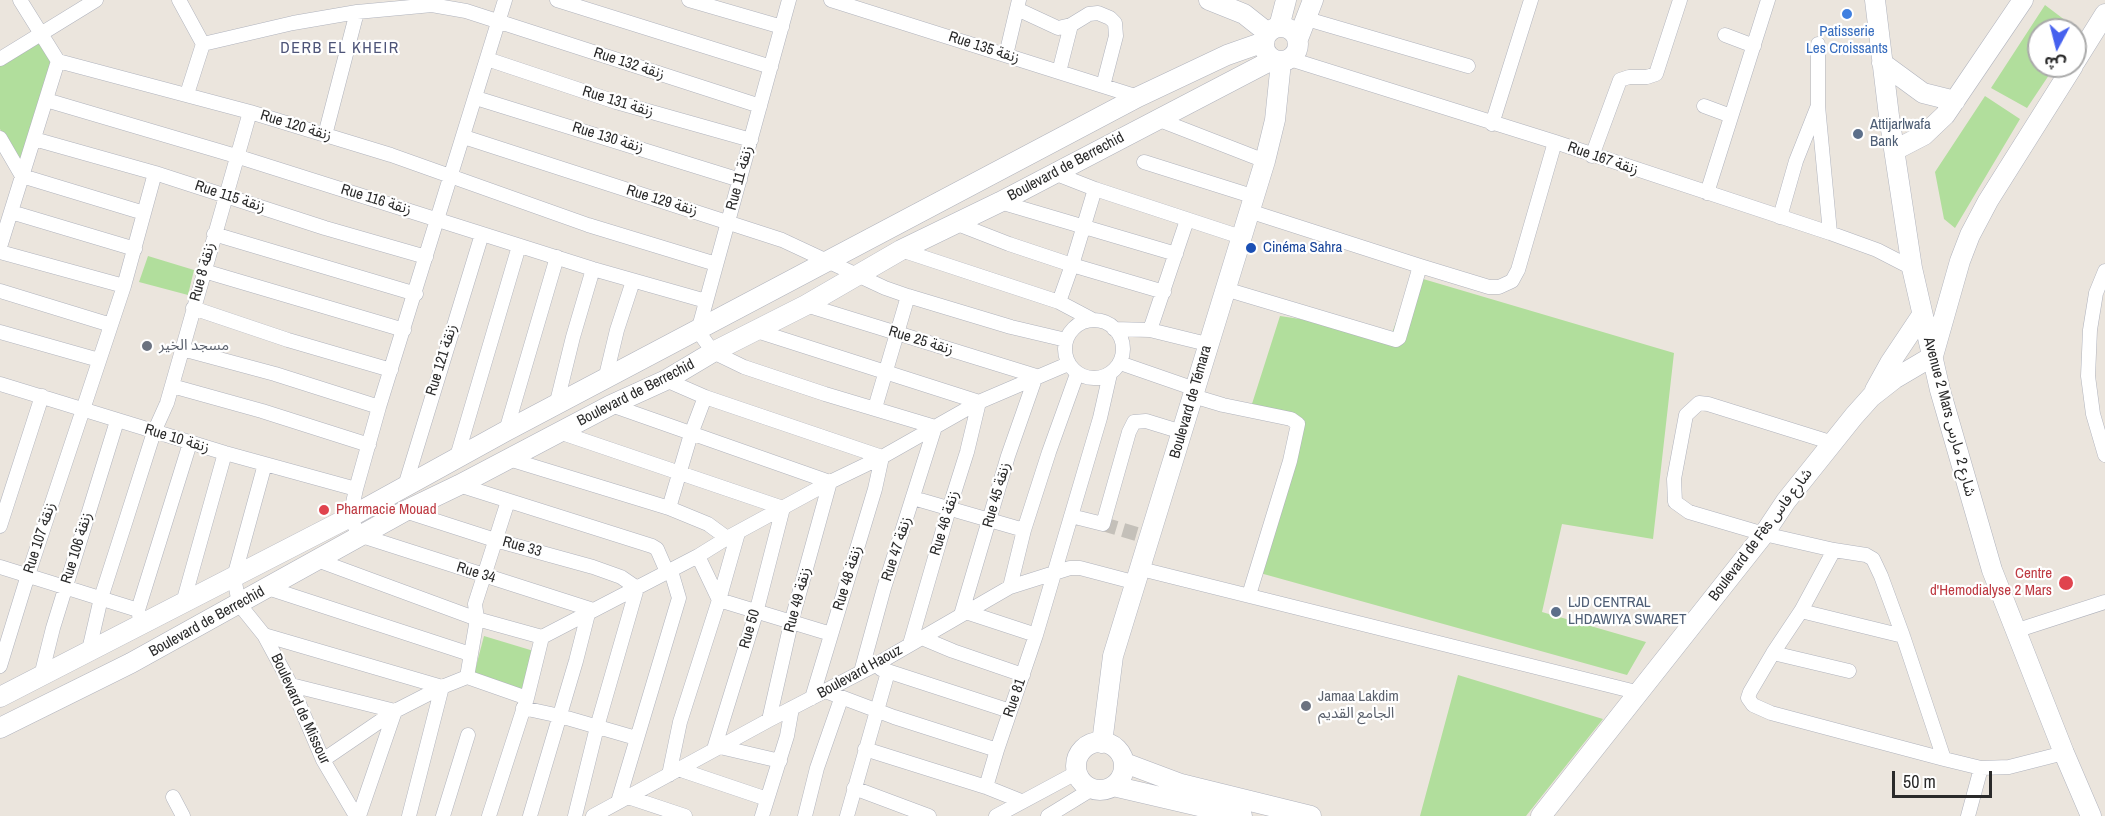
<!DOCTYPE html>
<html>
<head>
<meta charset="utf-8">
<style>
	body { margin:0 }
	#map { position:relative; width:2105px; height:816px; overflow:hidden; background:#ebe5dd; font-family:"Archivo Narrow","Noto Sans Arabic",sans-serif }
	canvas { display:block }
	.north { position:absolute; left:2027px; top:18px; width:60px; height:60px; box-sizing:border-box; background:#fff; border:2px solid #aaa; border-radius:50%; rotate:187deg; font-size:16px; font-weight:700; line-height:24px; text-align:center; color:#2a2a2a }
	.north::after { content:''; display:block; margin:auto; width:21px; height:27px; background:#4661ee; clip-path:polygon(50% 0,100% 100%,50% 72%,0 100%) }
	.scale { position:absolute; left:1892px; top:771px; width:100px; height:27px; box-sizing:border-box; border:3px solid #2a2a2a; border-top:0; padding-left:8px; font-size:18px; line-height:21px; white-space:nowrap; color:#2a2a2a; -webkit-text-stroke:4px #fff; paint-order:stroke }
</style>
</head>
<body>
<div id="map">
<canvas width="2105" height="816"></canvas>
<div class="north">ش</div>
<div class="scale">50 m</div>
</div>
<script>
const g = document.querySelector('canvas').getContext('2d');
g.lineJoin = 'round';
function fillPath(path, color) {
  g.fillStyle = color;
  g.fill(path, 'evenodd');
}
function poly(rows) {
  const path = new Path2D();
  for (const r of rows) {
    if (r.length === 3) {
      path.moveTo(r[0] + r[2], r[1]);
      path.arc(r[0], r[1], r[2], 0, 2 * Math.PI);
      continue;
    }
    path.moveTo(r[0], r[1]);
    for (let i = 2; i < r.length; i += 2) path.lineTo(r[i], r[i + 1]);
  }
  return path;
}
function strokePath(path, color, width, dash) {
  g.strokeStyle = color;
  g.lineWidth = width;
  g.lineCap = dash ? 'butt' : 'round';
  g.setLineDash(dash || []);
  g.stroke(path);
}
function label(font, color, halo, rows, align = 'center') {
  g.font = font + ' "Archivo Narrow","Noto Sans Arabic",sans-serif';
  g.lineWidth = 4.5;
  g.setLineDash([]);
  g.textBaseline = 'middle';
  g.strokeStyle = halo;
  g.fillStyle = color;
  for (const [text, x, y, turn = 0] of rows) {
    g.save();
    g.translate(x, y);
    g.rotate((+turn || 0) * Math.PI / 180);
    g.textAlign = isNaN(turn) ? turn : align;
    if (halo) g.strokeText(text, 0, 0);
    g.fillText(text, 0, 0);
    g.restore();
  }
}
fillPath(poly([
	[2045,5,2078,30,2075,35,2075,30,2039,30,2039,66,2055,66,2027,108,1991,88],
	[38,40,52,64,20,161,0,129,0,63],
	[1985,96,2020,119,1955,228,1944,219,1935,172],
	[148,256,194,270,188,295,139,282],
	[1413,276,1674,353,1653,539,1562,524,1542,612,1646,642,1627,675,1260,573,1298,420,1251,407,1280,316,1392,333],
	[484,636,537,652,523,694,473,678],
	[1458,675,1603,719,1526,816,1420,816]
]), '#b1de9c');
strokePath(poly([
	[1103,524,1150,538]
]), '#c4c0b9', 14, [14, 7]);
const street = poly([
	[20,0,58,61],
	[179,0,203,44,187,94],
	[505,0,379,407,356,489,350,517,359,535,593,610],
	[557,0,771,67],
	[689,0,782,27],
	[789,0,698,331,713,352,744,367,825,394,935,427,884,588,861,672],
	[831,0,1138,97],
	[1017,9,1058,28,1071,25,1089,14,1098,13,1110,18,1115,23,1116,36,1103,86],
	[1307,19,1468,66],
	[1725,35,1754,46],
	[203,44,293,23,357,12,432,5,466,11,760,106],
	[1818,44,1818,106,1830,233],
	[1006,55,1019,0],
	[0,59,96,0],
	[487,59,616,102,751,140],
	[1290,59,1555,142,1830,233,1877,250,1912,268],
	[58,61,250,112,391,155,588,225,716,264],
	[1059,72,1071,25],
	[476,98,740,180],
	[46,100,236,156,593,269,706,301],
	[1704,106,1731,116],
	[1157,119,1265,161],
	[1492,124,1531,0],
	[325,135,357,12],
	[464,137,782,240,885,288,908,296,1011,327,1066,340],
	[0,138,22,176,144,213],
	[34,139,155,173,325,228,426,257],
	[1592,156,1620,80,1629,77,1647,77,1656,74,1680,0],
	[1144,162,1255,197],
	[1054,173,1095,189,1241,237],
	[1707,193,1768,0],
	[1000,202,1176,254],
	[1249,211,1420,266,1489,287,1499,287,1512,281,1518,270,1555,142],
	[11,212,135,249],
	[1780,217,1796,161,1817,108],
	[955,223,1009,244,1072,265,1164,292],
	[214,234,416,294],
	[0,247,58,61],
	[901,250,1059,302,1093,320],
	[0,252,124,286],
	[204,271,404,330],
	[2105,271,2096,293,2090,330,2088,376,2093,414,2105,455],
	[1225,289,1396,340,1399,338,1420,266],
	[0,291,111,325],
	[1059,302,1072,265,1095,189],
	[806,305,1036,376,1008,456,961,615],
	[193,308,288,340,391,370],
	[1094,349,29],
	[1114,329,1150,330,1207,344],
	[1150,330,1187,220],
	[757,331,979,402,967,452,949,509,910,644],
	[0,332,99,360],
	[182,349,275,374,379,407],
	[1120,363,1195,389],
	[605,380,617,330,633,281],
	[666,380,705,397,882,457,875,489,812,698],
	[0,384,225,453,356,489],
	[172,386,262,411,369,445],
	[1193,396,1223,405,1291,419,1298,424,1290,461,1249,595],
	[611,405,830,482,791,623,769,720],
	[556,406,573,337,593,269],
	[875,408,908,296],
	[506,431,557,257],
	[559,432,783,508,756,613,714,749],
	[1833,443,1708,404,1699,403,1686,415,1674,479,1675,502,1689,512,1764,534,1834,550,1866,555,1873,559,1881,576,1903,636,1944,759],
	[509,459,669,508,708,524,727,538],
	[456,460,519,246],
	[265,464,234,577,239,604,264,635,291,685,323,760,356,816],
	[459,485,652,546,657,549,667,572],
	[405,486,482,234],
	[913,498,1024,530],
	[669,508,691,434,705,397],
	[405,511,495,540,593,567,621,577,637,588,597,727,575,816],
	[1071,516,1103,524,1129,432,1134,422,1146,421,1182,432],
	[0,526,42,396],
	[1834,550,1801,611,1773,653,1750,692,1748,698,1753,705,1771,713,1944,759,1981,768,2009,767,2064,753],
	[698,556,719,600,831,634],
	[317,560,477,619,542,637],
	[0,567,138,610],
	[1141,569,1640,693],
	[1010,587,1024,530,1049,452,1077,374],
	[268,588,470,654],
	[183,603,225,453],
	[1801,611,1903,636],
	[966,612,1036,635],
	[141,624,138,610,190,443],
	[2015,631,2105,602],
	[264,635,442,687,409,816],
	[542,637,698,556,727,538,830,482,882,457,979,402,1068,364],
	[922,638,953,651,1023,675],
	[89,650,101,598,127,517,154,432,167,403,250,112],
	[1773,653,1849,671],
	[0,666,28,575,124,286,155,173],
	[881,669,1010,711],
	[41,676,53,628,117,421],
	[467,677,477,619,475,604,508,501],
	[291,685,395,711,359,816],
	[825,691,894,717,997,750],
	[523,708,560,716,636,738],
	[720,747,780,761],
	[865,749,986,787,1021,801],
	[323,760,395,711,442,687,467,677,527,698],
	[678,769,767,799],
	[669,775,680,722,719,600,738,533],
	[986,787,997,750,1036,635,1100,418,1110,374],
	[854,788,929,816],
	[173,797,183,816],
	[628,797,685,816],
	[618,802,679,598,671,571],
	[443,816,468,735],
	[489,816,527,698,542,637],
	[530,816,576,661,588,614],
	[593,816,769,720,875,665,1010,587,1070,568,1080,568,1137,583],
	[762,816,787,736,792,708],
	[805,816,817,768,841,699],
	[847,816,888,672],
	[996,816,1076,773],
	[1048,816,1092,789],
	[1968,816,1981,768]
]);
const secondary = poly([
	[1209,0,1244,14,1268,33],
	[1875,0,1889,116,1912,268,1940,390,1992,570,2064,753,2091,816],
	[1281,44,17],
	[1279,27,1286,0],
	[1298,39,1313,0],
	[2075,62,2105,14],
	[1882,63,1923,93,1955,101],
	[1895,150,1924,135,1945,115,2023,0],
	[1875,390,1890,363,1922,315],
	[0,697,350,517,506,431,1138,97,1227,55,1264,42],
	[0,728,131,663,405,511,459,485,611,405,666,380,713,352,806,305,901,250,1000,202,1272,60],
	[1100,766,24],
	[1102,743,1113,656,1265,161,1275,120,1281,62],
	[1125,763,1181,784,1311,816],
	[1113,786,1242,816],
	[1541,816,1764,534,1786,501,1854,416,1871,397,1894,379,1933,356,1960,261,1970,235,1988,201,2073,66]
]);
strokePath(street, '#b0b3bd', 15);
strokePath(secondary, '#b0b3bd', 21);
strokePath(street, '#fff', 14);
strokePath(secondary, '#fff', 20);
for (const [x, y, r, color] of [
	[1847,14,6,"#3f7fe0"],
	[1858,134,6,"#5c6f8a"],
	[1251,248,6,"#1a4fb4"],
	[147,346,6,"#6b7280"],
	[324,510,6,"#e0444e"],
	[2066,583,8,"#e0444e"],
	[1556,612,6,"#5c6f8a"],
	[1306,706,6,"#6b7280"]
]) {
  const dot = new Path2D();
  dot.arc(x, y, r, 0, 2 * Math.PI);
  g.fillStyle = color;
  g.fill(dot);
  strokePath(dot, '#fff', 2);
}
label('15px', '#366cbe', '#fff', [
	["Patisserie",1847,32],
	["Les Croissants",1847,49]
]);
label('15px', '#2a2a2a', '#fff', [
	["Rue 135 زنقة",984,48,18],
	["Rue 132 زنقة",629,64,18],
	["Rue 131 زنقة",618,102,17],
	["Rue 120 زنقة",296,126,17],
	["Rue 130 زنقة",608,138,17],
	["Rue 167 زنقة",1603,159,19],
	["Boulevard de Berrechid",1066,167,-28],
	["Rue 11 زنقة",740,178,-75],
	["Rue 115 زنقة",230,197,18],
	["Rue 116 زنقة",376,200,17],
	["Rue 129 زنقة",662,201,17],
	["Rue 8 زنقة",203,272,-75],
	["Rue 25 زنقة",921,341,17],
	["Rue 121 زنقة",442,360,-73],
	["Boulevard de Berrechid",636,393,-27],
	["Boulevard de Témara",1191,402,-74],
	["Avenue 2 Mars شارع 2 مارس",1949,417,75],
	["Rue 10 زنقة",177,439,17],
	["Rue 45 زنقة",997,495,-74],
	["Rue 46 زنقة",945,523,-73],
	["Boulevard de Fès شارع فاس",1761,535,-53],
	["Rue 107 زنقة",40,538,-72],
	["Rue 33",522,547,16],
	["Rue 106 زنقة",77,548,-73],
	["Rue 47 زنقة",897,549,-72],
	["Rue 34",476,573,17],
	["Rue 48 زنقة",848,578,-73],
	["Rue 49 زنقة",798,600,-75],
	["Boulevard de Berrechid",207,622,-29],
	["Rue 50",750,629,-74],
	["Boulevard Haouz",860,672,-29],
	["Rue 81",1015,698,-71],
	["Boulevard de Missour",300,709,65]
]);
label('15px', '#4e5e75', '#fff', [
	["Attijarlwafa",1870,125],
	["Bank",1870,142],
	["LJD CENTRAL",1568,603],
	["LHDAWIYA SWARET",1568,620]
], 'left');
label('15px', '#164399', '#fff', [
	["Cinéma Sahra",1263,248]
], 'left');
label('15px', '#5b616d', '#fff', [
	["مسجد الخير",159,346],
	["Jamaa Lakdim",1318,697],
	["الجامع القديم",1318,714]
], 'left');
label('15px', '#be3a42', '#fff', [
	["Pharmacie Mouad",336,510],
	["Centre",2052,574,"right"],
	["d'Hemodialyse 2 Mars",2052,591,"right"]
], 'left');
g.letterSpacing = '1.5px';
label('16px', '#4d5478', '#fff', [
	["DERB EL KHEIR",340,49]
]);
g.letterSpacing = '0px';
</script>
</body>
</html>
